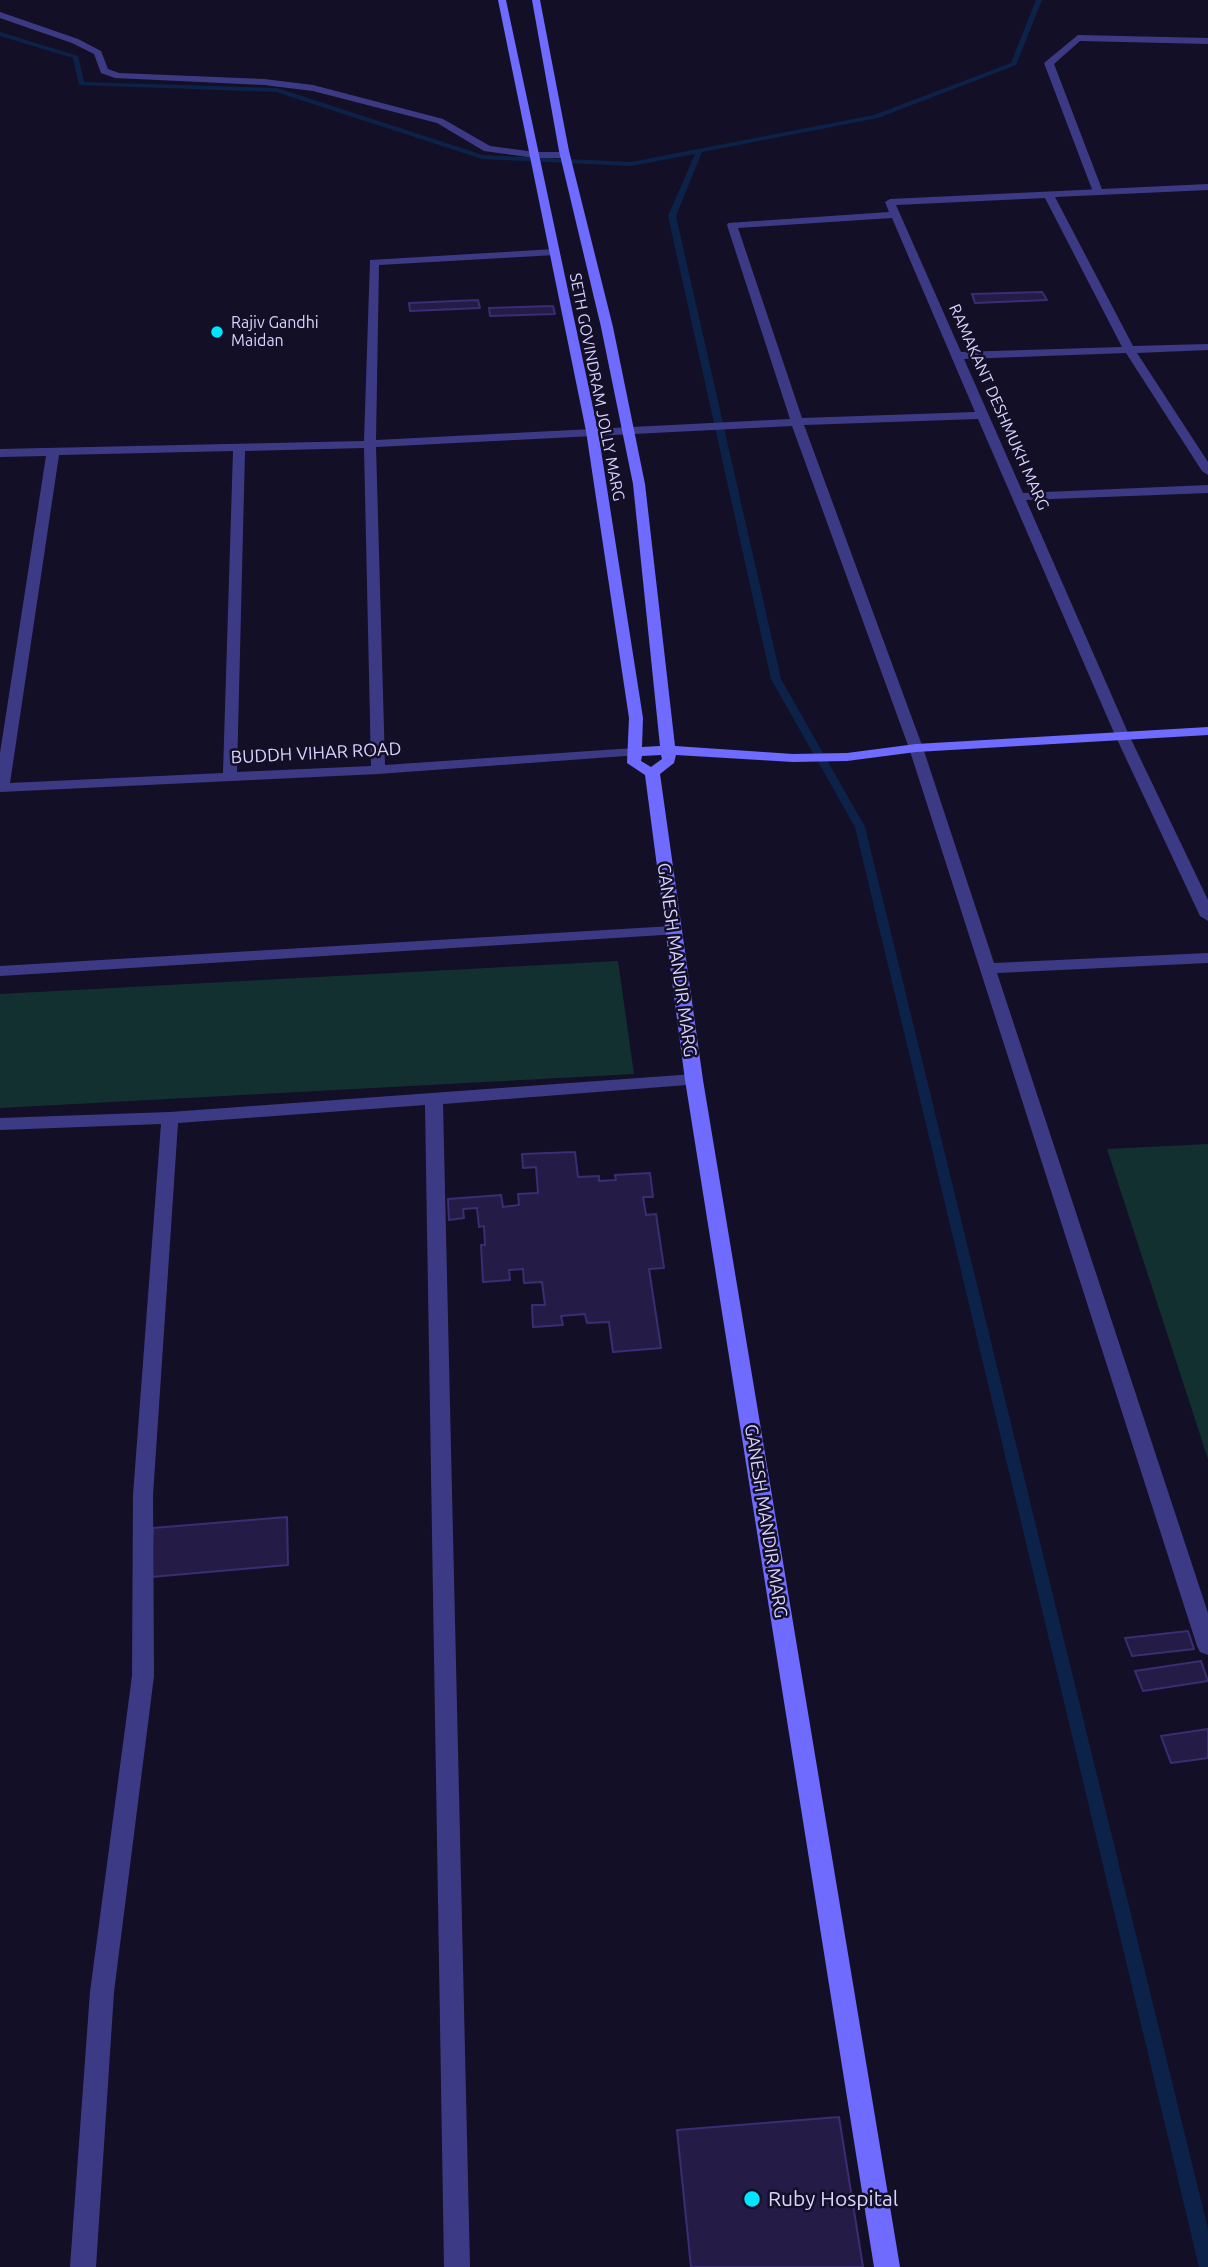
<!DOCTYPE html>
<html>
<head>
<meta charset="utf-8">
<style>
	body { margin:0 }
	canvas { display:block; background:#130f26 }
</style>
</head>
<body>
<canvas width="1208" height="2267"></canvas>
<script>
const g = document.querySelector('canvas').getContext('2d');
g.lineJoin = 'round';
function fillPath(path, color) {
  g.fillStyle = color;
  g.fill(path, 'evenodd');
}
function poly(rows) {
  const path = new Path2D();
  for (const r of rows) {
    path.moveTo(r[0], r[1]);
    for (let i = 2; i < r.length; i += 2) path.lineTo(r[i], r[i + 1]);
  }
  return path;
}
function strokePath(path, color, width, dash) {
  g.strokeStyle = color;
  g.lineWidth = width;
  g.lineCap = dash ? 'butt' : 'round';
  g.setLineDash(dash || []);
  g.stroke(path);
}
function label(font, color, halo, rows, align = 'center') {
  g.font = font + ' Ubuntu,sans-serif';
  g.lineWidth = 5;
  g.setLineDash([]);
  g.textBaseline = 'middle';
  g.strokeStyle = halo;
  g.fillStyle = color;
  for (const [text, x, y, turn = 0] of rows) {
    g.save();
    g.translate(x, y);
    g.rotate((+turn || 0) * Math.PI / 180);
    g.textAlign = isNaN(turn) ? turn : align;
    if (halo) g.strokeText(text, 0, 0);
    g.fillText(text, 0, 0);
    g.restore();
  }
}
fillPath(poly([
	[618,961,634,1074,0,1108,0,994],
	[1208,1144,1208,1459,1107,1149]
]), '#12302f');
fillPath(poly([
	[1036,0,1042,0,1016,65,878,118,702,152,676,216,781,679,865,827,1208,2229,1208,2267,1199,2267,855,827,771,679,668,216,695,154,631,166,482,159,276,92,79,85,73,58,0,36,0,32,78,56,84,82,277,88,483,155,631,162,874,115,1011,63,1036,0]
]), '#0c2248');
const building = poly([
	[1042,292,1047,300,975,303,972,294,1042,292],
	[478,300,480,308,410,311,409,303,478,300],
	[553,306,555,314,490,316,489,308,553,306],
	[575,1152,578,1177,599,1176,599,1181,616,1180,615,1175,650,1173,653,1197,643,1197,646,1215,656,1214,664,1268,649,1269,661,1348,613,1352,609,1322,587,1323,585,1314,561,1316,563,1325,533,1327,532,1305,545,1305,542,1282,524,1283,523,1269,509,1270,510,1280,483,1282,481,1245,485,1245,484,1226,479,1227,477,1208,463,1209,464,1218,449,1220,448,1199,501,1195,503,1207,519,1205,518,1194,538,1193,536,1167,523,1168,522,1154,575,1152],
	[287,1517,288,1565,151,1577,153,1528,287,1517],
	[1188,1631,1194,1649,1132,1656,1125,1638,1188,1631],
	[1201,1661,1208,1681,1143,1691,1135,1671,1201,1661],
	[1208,1729,1208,1758,1171,1763,1161,1736,1208,1729],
	[839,2117,863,2267,691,2267,677,2130,839,2117]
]);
fillPath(building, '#241b47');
strokePath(building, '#3b2d73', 2);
fillPath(poly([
	[1078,35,1208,38,1208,44,1080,41,1054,64,1103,192,1098,195,1093,192,1044,63,1078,35]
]), '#3d3a85');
fillPath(poly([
	[0,12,78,39,101,51,108,69,119,73,264,79,313,85,443,119,490,146,535,152,565,152,570,155,565,158,535,158,484,151,437,123,313,91,264,85,115,78,101,73,94,54,72,43,0,18,0,12],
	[1208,184,1208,190,1055,197,1133,346,1208,344,1208,350,1137,353,1208,462,1208,475,1202,471,1126,353,964,359,1023,493,1208,485,1208,493,1026,500,1129,735,1208,900,1208,921,1200,916,1115,735,978,419,804,425,923,748,994,963,1208,953,1208,963,997,973,1208,1613,1208,1655,1200,1652,1197,1646,909,748,792,426,376,447,385,765,634,748,641,752,639,755,378,774,0,792,0,753,46,456,0,457,0,449,364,441,370,260,555,249,560,252,555,255,379,265,376,440,790,419,727,225,728,223,889,212,885,202,890,199,1208,184],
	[1045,198,1122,347,961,352,896,205,1045,198],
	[892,218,975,412,802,418,738,228,892,218],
	[364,448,371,766,237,772,245,451,364,448],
	[233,451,223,773,10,783,59,455,233,451],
	[673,926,681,931,679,934,0,976,0,966,673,926],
	[694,1074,703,1080,700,1084,443,1104,470,2267,444,2267,425,1105,178,1123,153,1495,154,1676,114,1992,96,2267,70,2267,90,1992,132,1676,133,1495,161,1124,0,1130,0,1118,170,1112,694,1074]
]), '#3d3a85');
fillPath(poly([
	[498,0,506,0,598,431,643,718,642,747,660,746,633,484,601,327,559,151,532,0,540,0,569,151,613,327,645,484,675,746,793,754,847,753,916,744,1208,727,1208,735,916,752,847,761,793,762,676,755,674,763,660,774,703,1080,900,2267,874,2267,685,1080,645,775,627,763,629,718,586,431,498,0],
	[661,755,662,759,651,767,641,761,642,756,661,755]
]), '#6f6bff');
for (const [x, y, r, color] of [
	[217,332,7,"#00e5ff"],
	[752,2199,9,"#00e5ff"]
]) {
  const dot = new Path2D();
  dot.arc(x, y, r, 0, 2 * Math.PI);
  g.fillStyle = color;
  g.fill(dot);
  strokePath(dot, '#130f26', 2.5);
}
label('16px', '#d9d4ff', '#130f26', [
	["Rajiv Gandhi",231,323],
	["Maidan",231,341]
], 'left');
label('16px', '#d9d4ff', '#130f26', [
	["SETH GOVINDRAM JOLLY MARG",597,387,79],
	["RAMAKANT DESHMUKH MARG",999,407,66]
]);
label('18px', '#d9d4ff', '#130f26', [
	["BUDDH VIHAR ROAD",316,753,-3],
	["GANESH MANDIR MARG",677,960,82],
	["GANESH MANDIR MARG",766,1521,81]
]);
label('21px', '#d9d4ff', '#130f26', [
	["Ruby Hospital",768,2199]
], 'left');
</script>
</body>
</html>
